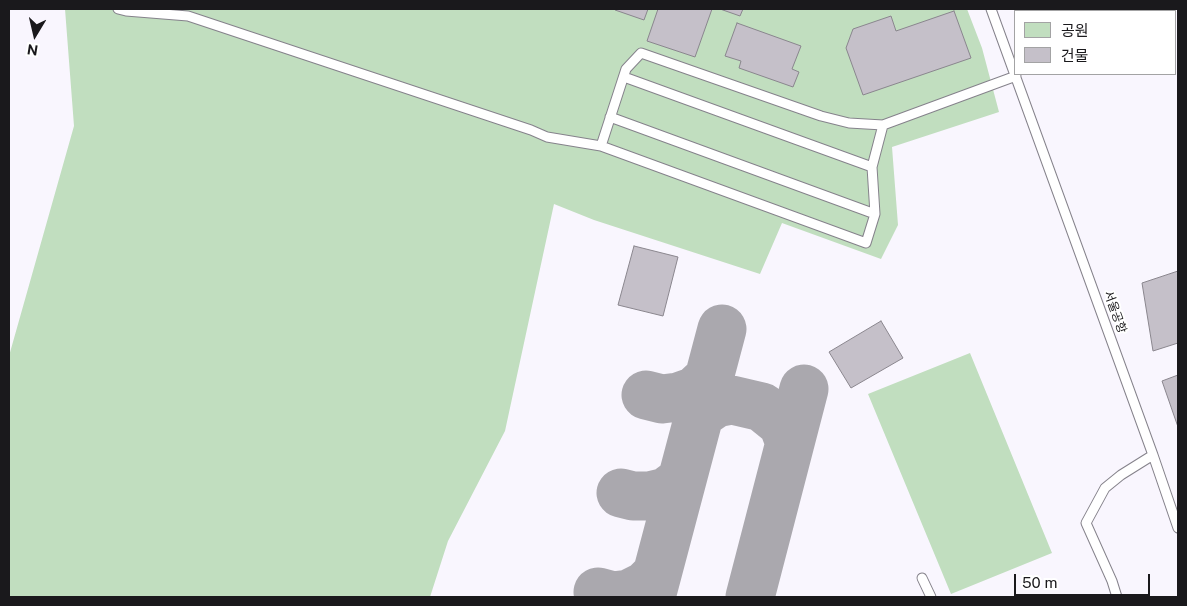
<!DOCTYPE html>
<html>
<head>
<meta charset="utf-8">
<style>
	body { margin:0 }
	#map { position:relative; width:1187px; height:606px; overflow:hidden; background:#f9f6fe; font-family:"Public Sans","Noto Sans KR",sans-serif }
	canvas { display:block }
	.frame { position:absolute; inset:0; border:10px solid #1a191c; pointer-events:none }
	.legend { position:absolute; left:1014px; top:10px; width:162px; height:65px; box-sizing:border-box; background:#fff; border:1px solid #a3a3a4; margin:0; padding:6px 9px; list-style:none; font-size:15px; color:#1a191c }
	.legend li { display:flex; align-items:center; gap:10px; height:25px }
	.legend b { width:25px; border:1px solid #a3a3a4 }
	.north { position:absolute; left:10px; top:10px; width:50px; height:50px; -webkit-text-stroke:4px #fff; paint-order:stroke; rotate:189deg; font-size:14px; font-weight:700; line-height:20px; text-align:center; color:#1a191c }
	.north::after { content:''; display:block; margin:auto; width:18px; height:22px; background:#1a191c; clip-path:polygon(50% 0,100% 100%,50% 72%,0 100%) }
	.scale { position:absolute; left:1014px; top:574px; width:136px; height:22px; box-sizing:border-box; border:2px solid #1a191c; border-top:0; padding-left:6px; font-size:15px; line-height:18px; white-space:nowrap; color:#1a191c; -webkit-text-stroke:4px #fff; paint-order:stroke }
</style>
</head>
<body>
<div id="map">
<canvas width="1187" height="606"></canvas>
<div class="frame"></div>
<ul class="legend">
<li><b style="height:14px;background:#c1debf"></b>공원</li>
<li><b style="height:14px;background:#c5c0c9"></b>건물</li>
</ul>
<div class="north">N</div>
<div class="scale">50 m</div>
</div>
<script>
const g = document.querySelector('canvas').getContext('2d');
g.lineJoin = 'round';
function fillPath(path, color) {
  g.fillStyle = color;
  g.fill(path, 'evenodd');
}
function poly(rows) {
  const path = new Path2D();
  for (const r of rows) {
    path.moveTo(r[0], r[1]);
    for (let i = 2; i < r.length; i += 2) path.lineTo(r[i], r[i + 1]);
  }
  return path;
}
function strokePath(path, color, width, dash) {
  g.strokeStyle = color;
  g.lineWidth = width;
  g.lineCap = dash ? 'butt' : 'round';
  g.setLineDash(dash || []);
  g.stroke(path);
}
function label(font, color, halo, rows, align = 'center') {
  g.font = font + ' "Public Sans","Noto Sans KR",sans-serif';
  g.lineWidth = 4;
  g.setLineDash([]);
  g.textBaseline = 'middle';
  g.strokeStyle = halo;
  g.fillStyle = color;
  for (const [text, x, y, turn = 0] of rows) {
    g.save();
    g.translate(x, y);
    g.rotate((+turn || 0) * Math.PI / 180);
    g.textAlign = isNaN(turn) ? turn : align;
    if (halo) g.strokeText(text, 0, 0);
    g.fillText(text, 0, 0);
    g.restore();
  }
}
fillPath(poly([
	[65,9,967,9,982,48,999,112,892,147,898,225,881,259,782,223,760,274,594,220,554,204,505,431,448,541,430,597,9,597,9,356,74,126],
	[970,353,1052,553,951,594,868,394]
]), '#c1debf');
strokePath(poly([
	[646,395,662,399,678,397,695,391,709,378],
	[700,414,716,403,732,400,762,407,783,424,790,443],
	[621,493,633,496,649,496,666,492,682,480],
	[598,592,613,596,629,594,645,586,657,574],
	[651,597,722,329],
	[750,597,804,389]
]), '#aaa8ae', 49);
const building = poly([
	[615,9,648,9,644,20,615,10,615,9],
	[658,9,712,9,695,57,647,41,658,9],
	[720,9,743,9,740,16,720,9],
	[1020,9,1094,9,1094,11,1020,11,1020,9],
	[954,11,971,58,863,95,846,48,853,29,891,16,896,31,954,11],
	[737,23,801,46,792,69,799,72,793,87,739,68,741,61,725,56,737,23],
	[634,246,678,257,663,316,618,305,634,246],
	[1178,271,1178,343,1153,351,1142,283,1178,271],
	[881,321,903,358,851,388,829,352,881,321],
	[1178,375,1178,427,1162,381,1178,375]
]);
fillPath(building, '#c5c0c9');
strokePath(building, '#8a868e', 1);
const lane = poly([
	[118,9,126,11,188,16,531,130,547,137,601,146],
	[991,9,1153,455,1121,475,1105,488,1086,523,1112,581,1117,597],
	[624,77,872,167],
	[610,117,875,214],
	[883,125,872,167,875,214,866,243,601,146,626,69,641,53,821,116,849,123,883,125,1016,76],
	[1153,455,1178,528],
	[922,578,931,597]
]);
strokePath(lane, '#85828b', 11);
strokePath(lane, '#fff', 9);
label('12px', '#1a191c', '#fff', [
	["서울공항",1115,312,70]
]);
</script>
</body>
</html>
